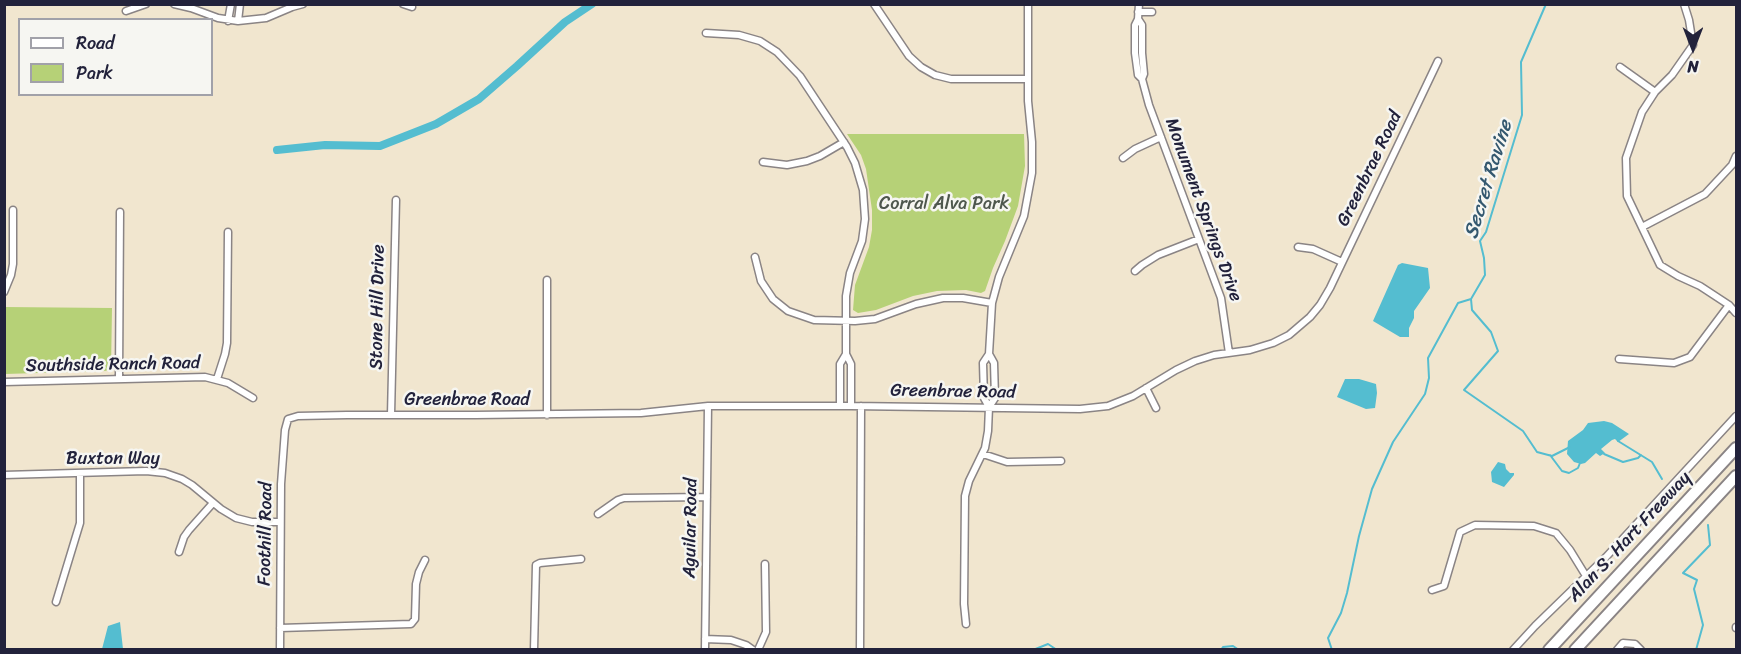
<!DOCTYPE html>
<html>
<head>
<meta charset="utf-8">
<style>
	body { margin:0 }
	#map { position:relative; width:1741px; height:654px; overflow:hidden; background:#f1e6cf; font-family:Sriracha,sans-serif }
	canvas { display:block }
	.frame { position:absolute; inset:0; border:6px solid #22223b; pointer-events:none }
	.legend { position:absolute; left:18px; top:18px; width:195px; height:78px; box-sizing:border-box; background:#f6f6f2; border:2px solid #a1a1a9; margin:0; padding:8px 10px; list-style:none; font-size:18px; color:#22223b }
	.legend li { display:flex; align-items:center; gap:12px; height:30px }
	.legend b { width:30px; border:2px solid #a1a1a9 }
	.north { position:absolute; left:1663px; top:18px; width:60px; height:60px; -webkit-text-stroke:4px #f6f6f2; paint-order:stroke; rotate:180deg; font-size:16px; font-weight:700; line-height:24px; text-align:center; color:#22223b }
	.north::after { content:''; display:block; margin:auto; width:21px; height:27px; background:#22223b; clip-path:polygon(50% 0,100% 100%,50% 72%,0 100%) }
</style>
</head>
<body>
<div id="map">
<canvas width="1741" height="654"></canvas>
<div class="frame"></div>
<ul class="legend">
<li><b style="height:8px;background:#fff"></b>Road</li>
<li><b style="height:16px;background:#b6d177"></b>Park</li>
</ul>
<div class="north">N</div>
</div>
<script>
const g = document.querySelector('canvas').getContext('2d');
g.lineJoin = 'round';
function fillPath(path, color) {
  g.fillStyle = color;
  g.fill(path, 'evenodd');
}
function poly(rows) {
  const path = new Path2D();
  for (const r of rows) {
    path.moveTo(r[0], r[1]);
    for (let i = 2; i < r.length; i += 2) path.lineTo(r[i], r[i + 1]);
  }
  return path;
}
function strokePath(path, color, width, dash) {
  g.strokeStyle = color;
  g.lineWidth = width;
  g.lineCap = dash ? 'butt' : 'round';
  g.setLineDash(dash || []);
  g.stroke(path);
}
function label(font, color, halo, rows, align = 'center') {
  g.font = font + ' Sriracha,sans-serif';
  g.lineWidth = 5;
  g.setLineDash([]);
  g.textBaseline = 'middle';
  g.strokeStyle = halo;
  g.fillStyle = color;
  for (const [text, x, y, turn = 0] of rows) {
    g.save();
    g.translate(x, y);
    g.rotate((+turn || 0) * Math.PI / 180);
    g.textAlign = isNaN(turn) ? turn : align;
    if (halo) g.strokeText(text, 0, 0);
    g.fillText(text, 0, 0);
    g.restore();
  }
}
fillPath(poly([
	[847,134,1024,134,1025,166,1018,206,1005,241,993,268,985,291,981,293,966,290,937,291,913,296,876,310,858,313,853,310,855,285,869,247,872,230,872,210,866,169,861,155],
	[5,307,112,308,111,369,105,371,5,374]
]), '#b6d177');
fillPath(poly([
	[1402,263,1428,268,1430,288,1414,311,1414,318,1409,328,1409,337,1400,337,1373,321,1398,265],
	[1345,379,1359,379,1376,384,1377,393,1375,408,1366,409,1337,397],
	[1604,421,1612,423,1629,434,1618,442,1615,439,1612,440,1601,449,1605,453,1600,456,1596,453,1585,463,1581,464,1574,462,1567,454,1568,441,1583,430,1588,423],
	[1498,462,1505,464,1506,469,1510,473,1514,473,1514,475,1504,487,1492,482,1491,472],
	[120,622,123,649,102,649,108,626]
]), '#54bdd0');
strokePath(poly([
	[1471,299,1472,310,1491,332,1498,351,1464,390,1523,431,1537,452,1552,456,1570,447],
	[1618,441,1652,462,1662,479],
	[1604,454,1623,462,1638,458,1641,455],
	[1550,455,1562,471,1569,473,1578,468,1580,463],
	[1033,650,1048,644,1057,650],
	[1221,650,1223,647,1233,646,1239,650],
	[1332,650,1328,638,1341,613,1347,593,1359,536,1372,489,1393,442,1425,394,1429,378,1428,358,1458,303,1471,299,1485,275,1484,258,1480,241,1486,232,1522,115,1521,62,1546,4],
	[1696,650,1703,625,1694,589,1697,580,1683,573,1710,545,1708,525]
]), '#54bdd0', 2);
strokePath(poly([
	[277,150,325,145,380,146,436,124,479,99,517,66,565,22,592,4]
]), '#54bdd0', 8);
const minor = poly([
	[174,4,191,8,218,18,238,21,266,18,292,7,303,4],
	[403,4,412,7],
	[874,4,909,56,921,67,935,75,951,79,1028,79],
	[1139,4,1138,19,1135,25,1135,53,1138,75,1142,79,1149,105,1221,298,1229,353],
	[1684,4,1689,20,1693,45,1672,75,1655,92,1642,112,1626,158,1627,196,1660,265,1678,276,1700,286,1729,305,1736,313],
	[126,11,146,4],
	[1138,12,1152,12],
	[1138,19,1142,25,1142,53,1144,74,1142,79],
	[228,21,231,4],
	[238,21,240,4],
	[706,33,739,35,760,41,777,52,800,76,847,147,855,163,863,190,865,219,862,241,850,273,846,296,846,354,851,364,851,406],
	[1620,67,1655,92],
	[1123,158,1135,149,1161,137],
	[763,162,787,165,807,161,820,156,844,142],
	[1642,227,1705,194,1732,165,1736,156],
	[1298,247,1313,249,1342,262],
	[755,257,761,281,773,299,788,311,814,320,855,321,875,319,916,304,943,298,963,298,992,303],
	[1135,271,1142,265,1158,255,1199,239],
	[547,280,547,415],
	[4,292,11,275,13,264,13,210],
	[1619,359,1674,363,1690,357,1729,305],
	[119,379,120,212],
	[217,379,225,354,227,343,228,232],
	[4,382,205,377,228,383,253,398],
	[1146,388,1156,408],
	[840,406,840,364,846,354],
	[989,407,984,398,983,363,989,354,992,303,999,277,1024,216,1032,173,1032,142,1028,101,1028,4],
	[391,415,396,200],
	[983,454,1007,462,1061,461],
	[4,475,146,471,165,473,182,479,192,485,221,509,236,518,252,522,280,522],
	[598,514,618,500,624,498,707,497],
	[179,552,184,537,189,530,213,503],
	[1432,590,1444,586,1460,532,1475,525,1534,526,1556,533,1570,550,1586,576],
	[56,602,80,523,80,473],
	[966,624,964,604,965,496,969,481,985,448,988,431,989,407,995,398,994,363,989,354],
	[1736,627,1736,628],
	[280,628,411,624,415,619,416,584,419,572,425,560],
	[705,639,731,640,746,645,753,650],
	[280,650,281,484,285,430,288,419,298,416,347,415,475,415,641,413,708,406,851,406,1080,409,1108,406,1133,396,1176,370,1195,361,1214,355,1250,350,1273,343,1289,335,1310,317,1320,305,1330,288,1438,61],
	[534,650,536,565,540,563,581,559],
	[705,650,708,406],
	[758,650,766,632,765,564],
	[860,650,861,406],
	[1513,650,1535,626,1606,557,1736,416],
	[1617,650,1623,643,1635,644,1641,650]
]);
const motorway = poly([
	[1549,650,1736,448],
	[1575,650,1736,476]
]);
strokePath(minor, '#8a8485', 9);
strokePath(motorway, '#8a8485', 14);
strokePath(minor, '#fff', 6);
strokePath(motorway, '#fff', 10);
label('18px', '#22223b', '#f6f6f2', [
	["Greenbrae Road",1370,169,-64],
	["Monument Springs Drive",1203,210,70],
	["Stone Hill Drive",378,307,-89],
	["Southside Ranch Road",113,365,-1],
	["Greenbrae Road",953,392,1],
	["Greenbrae Road",467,400],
	["Buxton Way",113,459],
	["Aguilar Road",691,528,-89],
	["Foothill Road",266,534,-89],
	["Alan S. Hart Freeway",1630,537,-47]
]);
label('18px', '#4e574d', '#f6f6f2', [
	["Corral Alva Park",944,204]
]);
label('italic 20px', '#34586f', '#f6f6f2', [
	["Secret Ravine",1489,180,-73]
]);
</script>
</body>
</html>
